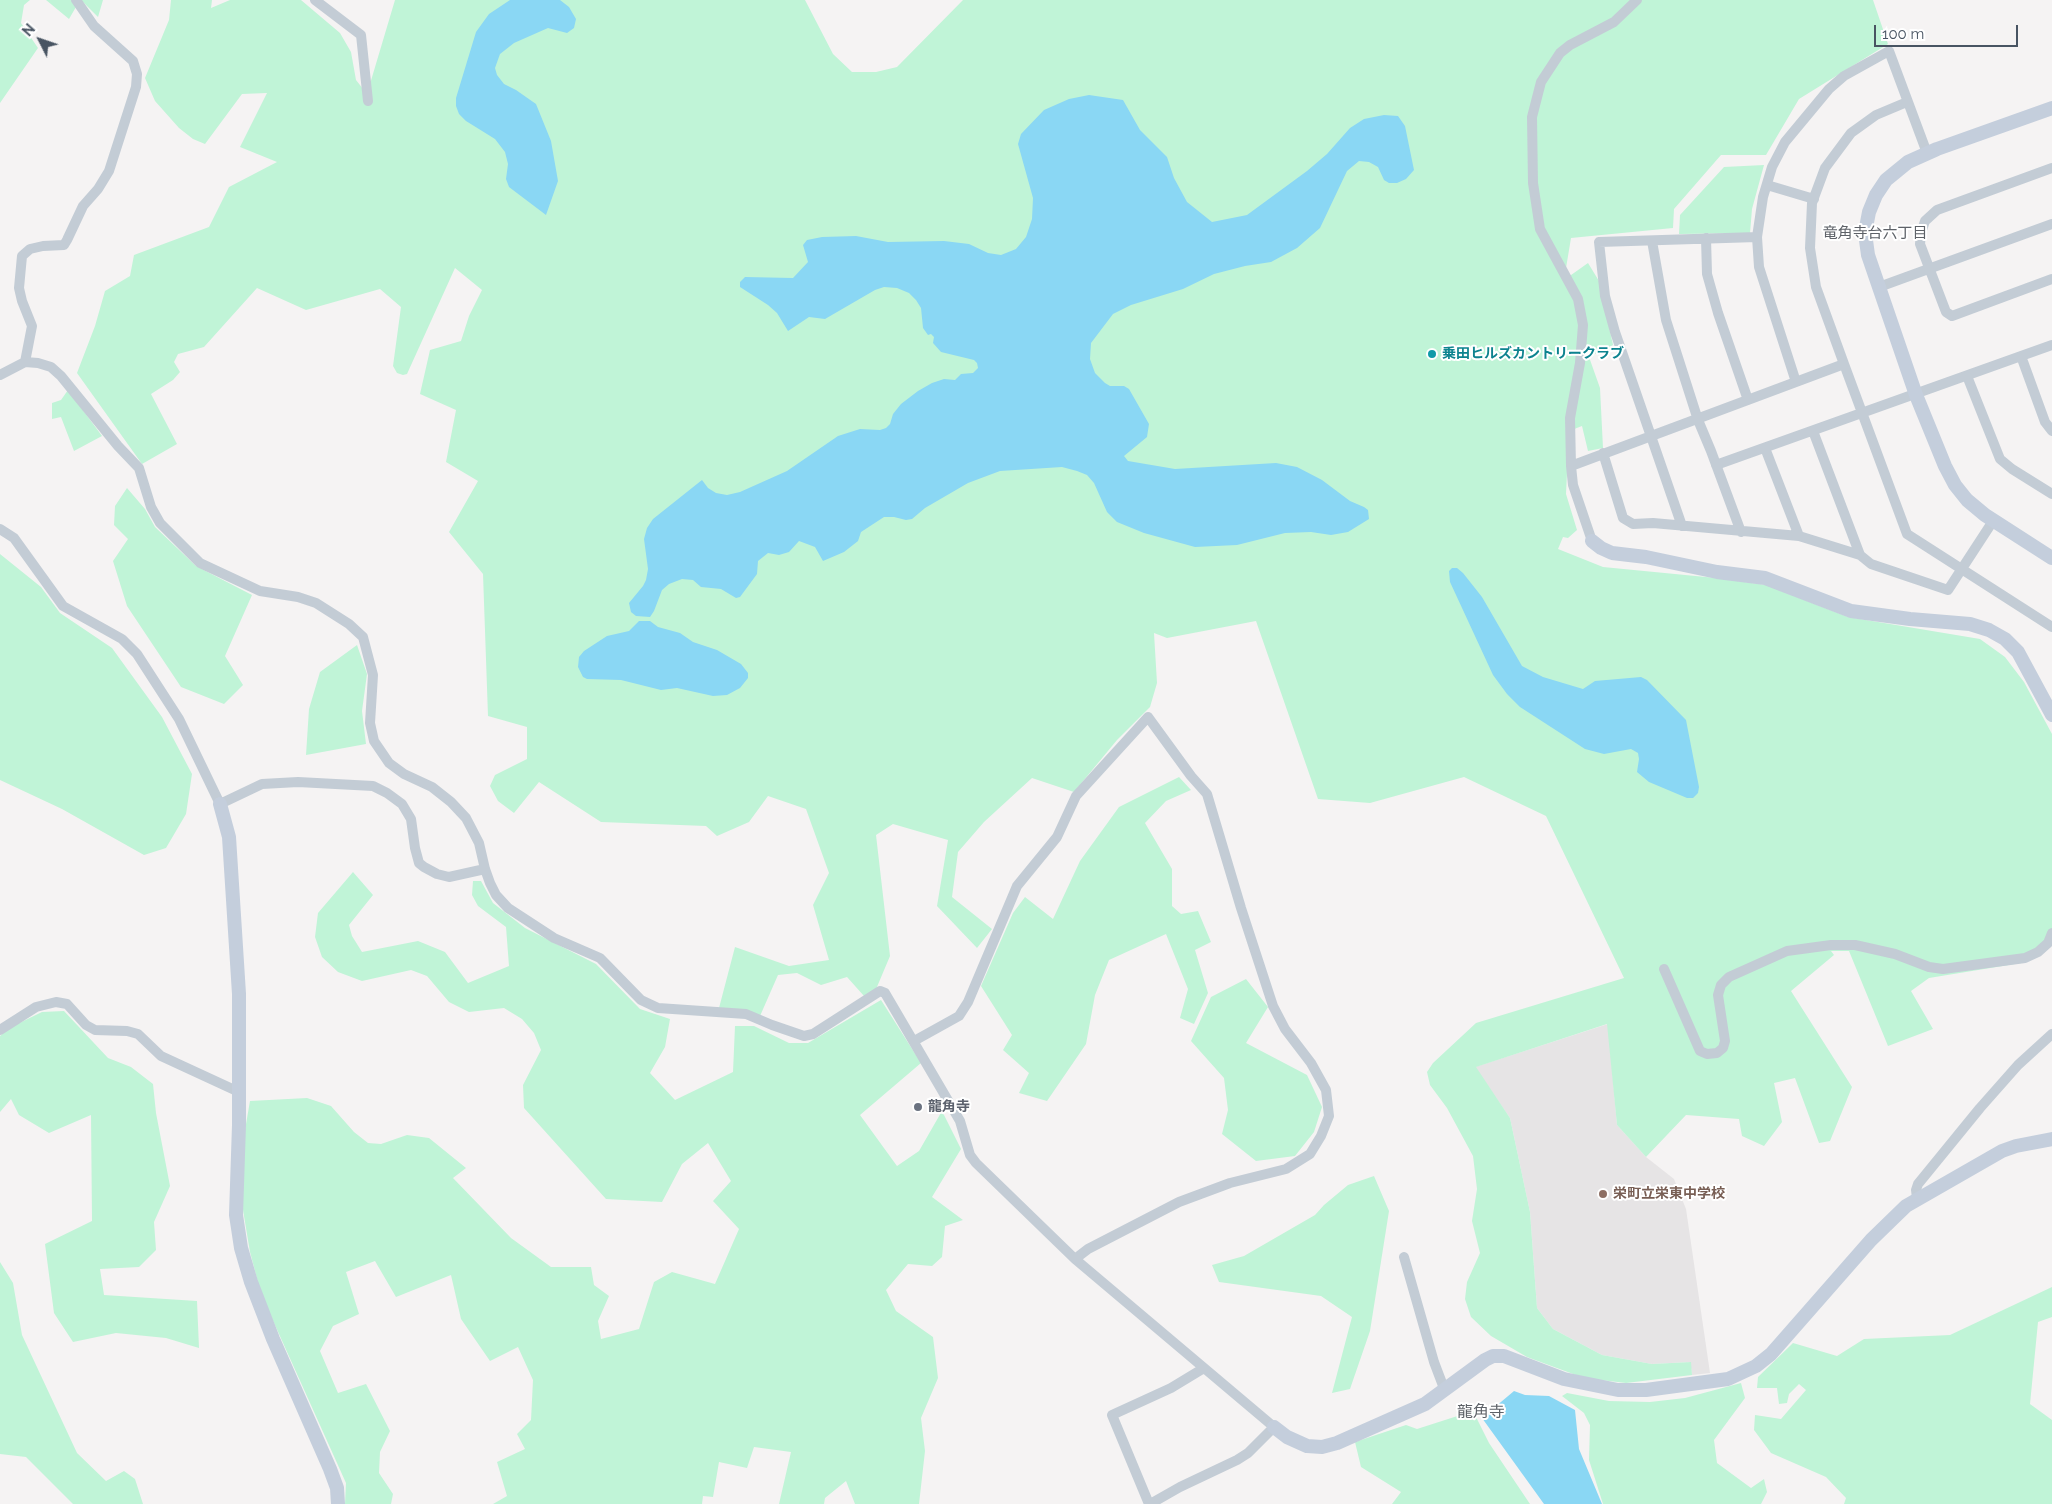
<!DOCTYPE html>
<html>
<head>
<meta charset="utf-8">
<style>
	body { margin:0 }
	#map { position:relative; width:2052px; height:1504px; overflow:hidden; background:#f5f3f3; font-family:Raleway,sans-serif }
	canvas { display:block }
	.north { position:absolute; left:15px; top:15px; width:50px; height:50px; -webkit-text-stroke:4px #fff; paint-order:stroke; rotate:311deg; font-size:14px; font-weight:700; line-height:20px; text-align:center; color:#485462 }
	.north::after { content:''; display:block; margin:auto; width:18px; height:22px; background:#485462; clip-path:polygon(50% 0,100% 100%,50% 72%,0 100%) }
	.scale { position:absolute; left:1874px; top:25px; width:144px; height:22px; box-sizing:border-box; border:2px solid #485462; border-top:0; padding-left:6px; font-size:15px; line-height:18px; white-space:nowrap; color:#485462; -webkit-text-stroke:4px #fff; paint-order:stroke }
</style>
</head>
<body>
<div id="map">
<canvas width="2052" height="1504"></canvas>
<div class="north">N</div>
<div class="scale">100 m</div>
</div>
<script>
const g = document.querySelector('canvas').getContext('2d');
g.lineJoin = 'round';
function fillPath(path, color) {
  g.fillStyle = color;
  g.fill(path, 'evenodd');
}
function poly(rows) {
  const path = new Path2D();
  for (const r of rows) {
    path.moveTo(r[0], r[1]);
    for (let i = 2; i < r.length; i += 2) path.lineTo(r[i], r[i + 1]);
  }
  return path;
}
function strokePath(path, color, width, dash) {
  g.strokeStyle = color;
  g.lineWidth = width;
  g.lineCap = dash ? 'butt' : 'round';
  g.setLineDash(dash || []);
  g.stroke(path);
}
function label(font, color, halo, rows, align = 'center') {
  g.font = font + ' Raleway,"Noto Sans JP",sans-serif';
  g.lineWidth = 4;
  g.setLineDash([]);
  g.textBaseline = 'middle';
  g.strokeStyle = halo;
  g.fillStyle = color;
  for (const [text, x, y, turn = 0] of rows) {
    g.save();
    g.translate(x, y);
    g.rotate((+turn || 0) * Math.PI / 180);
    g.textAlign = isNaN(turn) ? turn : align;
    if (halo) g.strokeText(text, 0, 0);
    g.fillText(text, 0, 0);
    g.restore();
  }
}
fillPath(poly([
	[1608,1024,1617,1125,1646,1157,1674,1179,1686,1209,1710,1373,1692,1375,1690,1362,1652,1364,1602,1355,1553,1329,1537,1308,1530,1212,1510,1118,1475,1067]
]), '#e6e4e5');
fillPath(poly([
	[0,0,30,0,24,5,21,23,38,48,0,103],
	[46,0,80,0,69,19],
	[81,0,103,0,98,17],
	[171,0,212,0,211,8,230,0,301,0,340,33,351,52,356,80,367,94,395,0,805,0,833,54,852,72,876,72,897,67,963,0,1873,0,1888,44,1799,99,1766,155,1721,155,1674,209,1673,228,1571,238,1564,280,1588,263,1599,281,1613,345,1589,357,1600,388,1603,448,1588,451,1582,426,1569,431,1566,494,1577,530,1568,538,1563,537,1558,549,1603,567,1716,578,1766,585,1848,617,1980,639,2005,657,2024,682,2052,734,2052,944,2021,963,1929,978,1911,991,1933,1029,1888,1046,1849,951,1831,951,1834,955,1791,991,1852,1087,1830,1141,1819,1143,1795,1078,1774,1083,1782,1122,1764,1146,1742,1136,1739,1119,1686,1115,1646,1157,1617,1125,1607,1024,1476,1067,1510,1118,1530,1212,1537,1308,1553,1329,1602,1355,1652,1364,1691,1362,1692,1375,1626,1383,1584,1378,1527,1357,1491,1336,1471,1317,1465,1299,1467,1282,1480,1253,1472,1221,1477,1189,1473,1156,1447,1108,1430,1085,1427,1072,1433,1063,1476,1023,1624,978,1546,816,1464,777,1370,803,1318,799,1256,621,1167,638,1154,633,1157,683,1150,707,1117,740,1074,792,1032,778,984,822,958,852,952,897,992,929,977,948,937,906,948,840,893,824,876,835,890,956,874,994,864,996,847,977,821,985,797,973,778,975,760,1016,719,1008,735,947,789,966,829,960,813,905,829,873,806,809,768,796,749,822,717,836,706,826,601,822,539,782,514,813,498,801,490,786,495,775,527,759,527,727,488,716,483,574,449,532,478,481,446,462,456,410,420,394,430,350,461,341,469,316,482,290,455,268,407,374,403,375,397,373,393,366,401,307,380,289,306,310,257,288,204,347,178,354,174,362,180,372,173,380,151,394,177,444,142,464,77,373,95,326,105,291,130,276,134,255,209,227,229,187,277,162,240,147,267,93,242,94,205,144,193,139,179,128,155,101,145,78,169,20],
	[1764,165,1752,209,1750,233,1679,234,1680,215,1724,167],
	[68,390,102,436,74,451,61,417,52,419,52,403,61,400],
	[127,488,145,509,155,527,196,566,252,595,225,656,243,685,224,704,181,687,127,606,113,561,128,539,114,525,115,506],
	[0,554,41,587,60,613,112,648,162,717,192,774,186,814,166,848,144,855,62,809,0,780],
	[357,645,367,674,362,711,366,744,306,755,309,709,320,672],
	[1179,777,1191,790,1166,801,1145,823,1172,869,1172,906,1181,914,1198,911,1211,942,1195,950,1208,993,1194,1024,1180,1018,1188,989,1166,934,1109,960,1095,995,1086,1044,1047,1101,1019,1093,1029,1073,1003,1050,1012,1035,981,986,1013,913,1025,897,1053,919,1080,861,1119,807],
	[353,872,373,895,349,925,352,936,362,952,418,941,445,952,468,983,509,966,506,927,478,906,472,895,473,881,481,881,493,903,525,928,596,964,640,1009,670,1019,665,1047,650,1073,675,1100,733,1072,735,1026,754,1026,789,1043,808,1043,881,1000,921,1063,860,1115,897,1166,919,1151,942,1111,961,1149,932,1197,963,1220,945,1226,942,1257,932,1266,908,1264,886,1290,896,1311,933,1337,938,1378,921,1418,925,1451,919,1504,855,1504,846,1481,825,1498,824,1504,779,1504,791,1452,754,1447,747,1468,719,1462,713,1497,703,1496,702,1504,493,1504,507,1496,497,1462,525,1449,517,1434,531,1420,533,1380,518,1347,490,1361,461,1319,451,1275,396,1297,375,1261,346,1272,359,1314,333,1326,320,1351,338,1393,366,1384,390,1431,380,1452,379,1473,393,1494,391,1504,345,1504,346,1483,261,1294,250,1252,243,1210,242,1147,250,1101,307,1098,331,1106,354,1132,368,1143,381,1144,407,1135,429,1138,466,1168,453,1178,511,1238,551,1267,591,1267,594,1285,609,1296,598,1321,601,1339,639,1329,654,1282,672,1272,715,1284,739,1229,713,1201,731,1181,708,1143,682,1164,662,1202,606,1199,524,1108,523,1085,541,1050,534,1033,522,1019,504,1008,469,1012,449,1002,427,976,411,970,362,981,338,972,322,957,315,937,318,913],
	[1246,979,1268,1007,1246,1043,1307,1075,1322,1107,1314,1132,1295,1156,1256,1161,1222,1134,1228,1110,1224,1078,1191,1041,1211,997],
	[64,1011,108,1058,131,1067,153,1084,156,1113,170,1186,154,1222,156,1250,139,1267,100,1269,104,1295,197,1301,199,1348,166,1338,116,1333,73,1342,54,1313,45,1244,92,1221,91,1115,49,1133,19,1115,11,1099,0,1112,0,1036,9,1028,42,1012],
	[1374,1176,1389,1211,1370,1331,1350,1389,1332,1393,1352,1317,1321,1296,1219,1282,1212,1265,1244,1256,1315,1215,1324,1205,1348,1185],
	[0,1262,13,1283,22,1335,77,1453,106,1481,124,1471,135,1479,143,1504,73,1504,26,1457,0,1454],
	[2052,1287,2052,1317,2038,1322,2030,1404,2052,1420,2052,1504,1844,1504,1846,1498,1826,1477,1771,1453,1754,1430,1755,1415,1781,1419,1806,1390,1799,1384,1789,1394,1787,1403,1779,1404,1777,1388,1757,1388,1758,1377,1793,1343,1837,1356,1864,1339,1950,1335],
	[1741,1383,1745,1398,1714,1440,1717,1463,1751,1488,1764,1479,1767,1492,1761,1504,1603,1504,1589,1460,1590,1425,1584,1413,1562,1396,1567,1393,1609,1401,1650,1402,1685,1398],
	[1473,1411,1489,1443,1530,1504,1392,1504,1401,1492,1361,1467,1355,1442,1406,1425,1417,1429]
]), '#c0f4d7');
fillPath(poly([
	[510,0,560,0,569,7,576,19,574,28,567,33,548,28,514,43,500,54,495,68,497,75,504,84,516,90,536,104,551,141,558,181,546,215,509,187,506,179,508,164,505,152,495,139,466,121,459,114,456,106,456,98,476,32,489,14],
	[1089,95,1123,100,1140,130,1167,157,1174,178,1187,202,1212,222,1247,215,1307,171,1327,154,1350,128,1364,119,1384,115,1398,116,1405,126,1414,170,1406,179,1397,183,1389,183,1384,180,1378,167,1369,162,1359,161,1347,171,1320,228,1297,248,1271,262,1245,266,1214,274,1183,289,1131,305,1113,314,1091,343,1090,359,1095,373,1105,383,1110,386,1124,386,1129,389,1149,424,1147,437,1124,456,1128,461,1175,469,1276,463,1297,467,1322,480,1350,501,1364,507,1368,510,1369,519,1348,532,1331,535,1311,532,1285,533,1237,545,1195,547,1144,533,1117,522,1107,512,1094,483,1087,475,1077,471,1062,467,1000,471,968,483,925,508,912,519,906,520,894,517,884,517,861,532,858,541,844,552,823,561,815,547,799,541,789,552,779,555,768,553,758,561,757,574,740,597,736,598,721,589,701,587,693,580,682,579,669,584,662,590,654,611,650,617,636,616,631,612,629,603,643,586,646,580,648,569,644,539,647,528,653,519,702,480,708,488,716,493,727,495,740,492,787,471,838,436,860,429,880,430,886,428,890,424,893,414,901,404,918,391,932,383,944,379,955,380,961,374,973,373,978,368,977,363,974,360,941,352,933,343,934,337,931,334,928,335,923,328,921,308,916,300,909,293,897,288,884,287,875,290,825,319,809,317,788,331,777,313,768,305,740,287,740,282,745,277,793,278,808,262,803,245,807,240,822,237,856,236,888,242,944,241,969,244,988,253,1001,255,1016,249,1026,237,1032,219,1033,198,1018,144,1021,134,1044,110,1069,99],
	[1452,568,1457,568,1463,573,1482,597,1522,666,1543,677,1583,689,1595,681,1641,677,1647,680,1686,720,1699,787,1698,793,1693,798,1687,798,1649,782,1637,772,1639,759,1638,753,1631,749,1604,754,1585,749,1520,707,1507,694,1493,675,1450,582,1449,571],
	[639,621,650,621,658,627,680,633,693,642,717,650,741,664,748,673,748,678,740,688,727,695,713,696,677,688,661,690,621,680,587,679,583,677,578,667,579,657,584,651,607,636,629,631],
	[1514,1391,1525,1395,1549,1396,1575,1410,1579,1449,1602,1504,1544,1504,1482,1418]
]), '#8ad7f4');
strokePath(poly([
	[315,0,361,35,368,101],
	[2052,168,1937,210,1925,221,1921,233,1920,244,1946,312,1952,316,2052,279],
	[1767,185,1814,199],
	[1706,238,1707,274,1718,313,1748,400],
	[1652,241,1666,320,1698,420,1711,451,1741,532],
	[1879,287,2052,224],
	[2021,356,2045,422,2052,431],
	[25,362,32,326,22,301,19,288,22,256,30,249,43,246,64,245,67,240,83,206,98,189,109,171,136,87,137,74,133,61,94,26,76,0],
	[1844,364,1816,287,1810,248,1812,203,1825,168,1851,133,1876,115,1907,102],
	[0,375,25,362,38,363,51,367,61,376,118,446,139,468,151,507,160,523,200,563,260,591,298,597,316,603,349,624,363,637,373,675,370,723,374,741,389,763,404,774,432,787,451,802,466,818,479,843,485,869,490,883,496,895,508,908,554,938,600,958,641,1000,658,1008,746,1014,772,1025,804,1036,813,1034,880,991,885,993,960,1121,970,1155,976,1163,1075,1259,1274,1427,1248,1453,1237,1460,1180,1487,1150,1504],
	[1967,376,2000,459,2012,469,2052,494],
	[1796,382,1759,267,1757,237,1763,197,1772,167,1785,142,1829,89,1844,76,1889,51,1927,153],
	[1813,431,1860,555],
	[1765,448,1799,536],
	[1603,453,1623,518,1633,524,1653,523,1799,536,1860,555,1871,564,1948,590,1993,521],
	[1716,465,2052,345],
	[1571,466,1844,364,1907,534,2052,627],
	[1682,526,1615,332,1605,296,1599,242,1757,237],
	[0,529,14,538,63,606,122,639,137,654,179,719,220,804,262,784,298,782,373,786,387,793,402,804,411,819,415,848,419,863,424,867,437,874,449,877,485,869],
	[1592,541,1573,485,1571,466,1570,418,1580,363,1583,325,1578,299,1540,229,1533,183,1532,117,1541,82,1560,53,1570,45,1614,22,1637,0],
	[1664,969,1700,1051,1707,1054,1717,1053,1723,1048,1725,1041,1718,995,1721,985,1729,977,1787,951,1831,945,1855,945,1895,954,1929,967,1943,969,2025,958,2038,952,2048,943,2052,933],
	[0,1030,36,1007,56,1002,67,1004,86,1025,95,1030,127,1031,138,1034,161,1056,239,1092],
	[914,1041,959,1016,968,1002,1017,886,1057,837,1076,796,1148,717,1191,776,1207,794,1241,908,1273,1006,1285,1029,1311,1063,1326,1090,1329,1116,1321,1136,1310,1154,1286,1169,1230,1183,1179,1202,1088,1249,1075,1259],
	[1917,1198,1916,1190,1918,1184,1980,1108,2018,1065,2052,1034],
	[1404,1257,1434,1362,1445,1391],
	[1149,1504,1112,1415,1171,1388,1204,1368]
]), '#c3ccd5', 10);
strokePath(poly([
	[2052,108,1937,149,1908,162,1886,180,1876,195,1869,212,1865,233,1868,255,1916,395,1945,466,1955,485,1967,500,1985,515,2052,558],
	[1592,541,1601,548,1612,553,1646,557,1717,572,1765,578,1851,611,1910,619,1970,624,1989,630,2005,639,2018,652,2052,715],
	[220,804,229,837,239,994,239,1125,236,1215,241,1248,251,1282,273,1339,330,1469,337,1488,338,1504],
	[1274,1427,1287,1437,1307,1446,1322,1447,1337,1443,1425,1404,1485,1360,1493,1356,1504,1356,1564,1379,1618,1390,1646,1390,1728,1379,1756,1366,1771,1354,1871,1240,1906,1206,2002,1151,2016,1146,2052,1139]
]), '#c4cedc', 14);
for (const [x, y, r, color] of [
	[1432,354,5,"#0f9aa8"],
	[918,1107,5,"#6b7280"],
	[1603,1194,5,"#8d6e63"]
]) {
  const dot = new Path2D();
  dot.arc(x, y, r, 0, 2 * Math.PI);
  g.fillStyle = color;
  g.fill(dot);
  strokePath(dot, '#fff', 2);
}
label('bold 14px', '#0d838f', '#fff', [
	["乗田ヒルズカントリークラブ",1442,354]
], 'left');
label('bold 14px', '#5b616d', '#fff', [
	["龍角寺",928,1107]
], 'left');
label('bold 14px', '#785e54', '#fff', [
	["栄町立栄東中学校",1613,1194]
], 'left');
label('15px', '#5e6268', '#fff', [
	["竜角寺台六丁目",1875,233]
]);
label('16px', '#5e6268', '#fff', [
	["龍角寺",1481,1412]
]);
</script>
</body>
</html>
